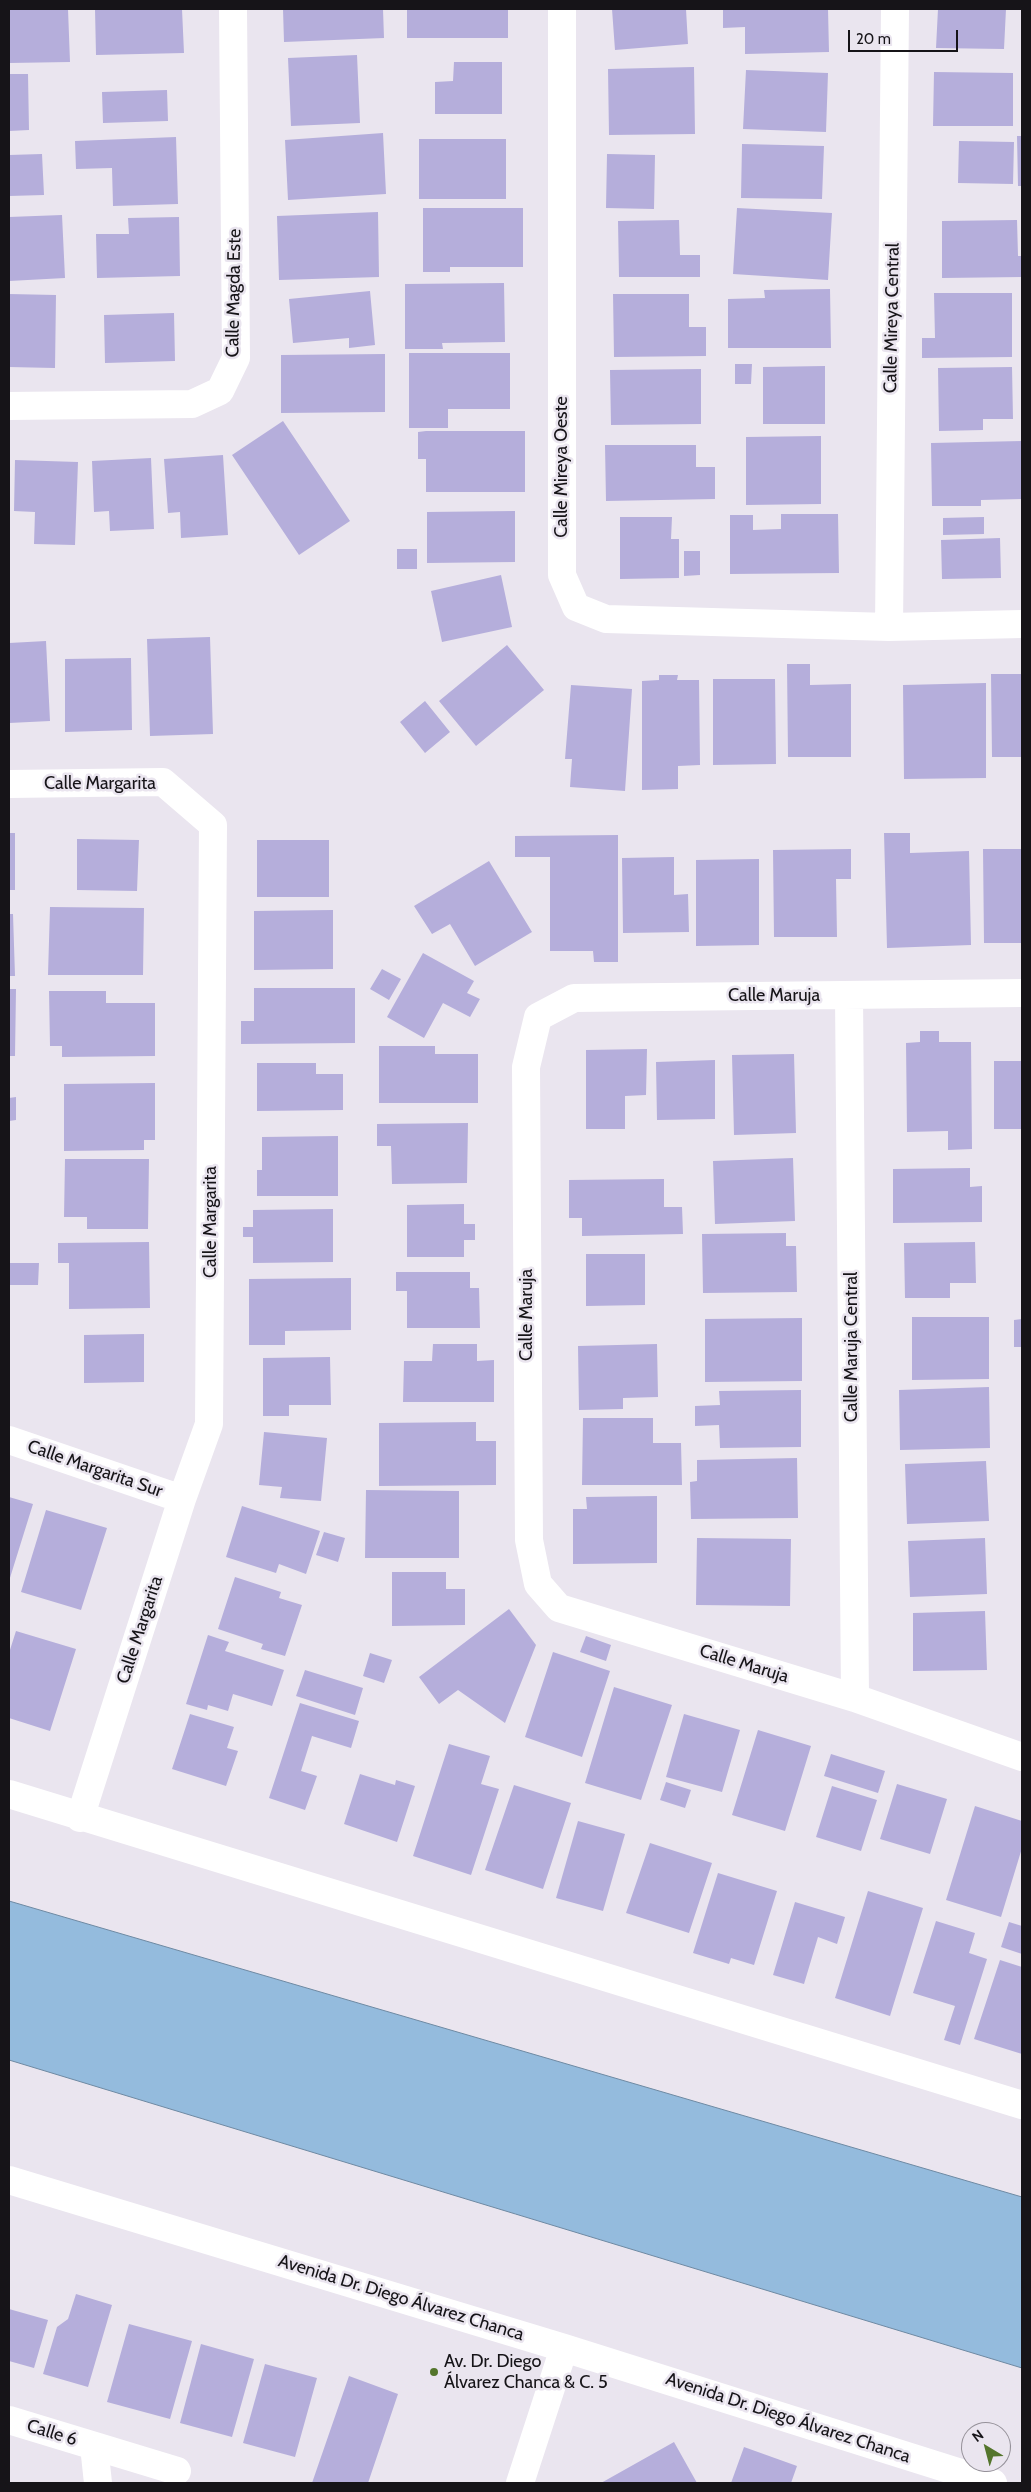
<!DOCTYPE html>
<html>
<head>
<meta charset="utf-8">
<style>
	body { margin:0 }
	#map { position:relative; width:1031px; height:2492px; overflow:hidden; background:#eae5ef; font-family:Cabin,sans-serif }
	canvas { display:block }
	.frame { position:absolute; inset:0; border:10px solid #161418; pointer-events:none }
	.north { position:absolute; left:961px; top:2422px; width:50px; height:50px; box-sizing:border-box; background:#eae5ef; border:1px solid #959199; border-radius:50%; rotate:323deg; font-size:14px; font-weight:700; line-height:20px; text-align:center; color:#161418 }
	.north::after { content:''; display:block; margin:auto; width:18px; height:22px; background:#54752c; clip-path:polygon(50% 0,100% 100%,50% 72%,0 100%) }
	.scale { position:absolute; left:848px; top:30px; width:110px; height:22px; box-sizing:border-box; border:2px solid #161418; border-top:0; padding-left:6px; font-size:15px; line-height:18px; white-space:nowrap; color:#161418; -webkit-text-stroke:4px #eae5ef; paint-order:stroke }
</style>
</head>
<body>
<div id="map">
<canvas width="1031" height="2492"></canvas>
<div class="frame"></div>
<div class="north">N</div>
<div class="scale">20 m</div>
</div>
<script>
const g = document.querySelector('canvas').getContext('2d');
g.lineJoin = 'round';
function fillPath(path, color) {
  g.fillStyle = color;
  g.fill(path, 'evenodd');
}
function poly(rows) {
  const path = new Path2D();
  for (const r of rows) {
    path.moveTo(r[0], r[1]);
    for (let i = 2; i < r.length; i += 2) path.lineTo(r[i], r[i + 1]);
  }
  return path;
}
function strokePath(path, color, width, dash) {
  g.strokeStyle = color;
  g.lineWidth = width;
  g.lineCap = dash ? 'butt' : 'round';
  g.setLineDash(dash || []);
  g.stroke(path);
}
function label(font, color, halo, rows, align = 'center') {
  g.font = font + ' Cabin,sans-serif';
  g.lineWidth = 5;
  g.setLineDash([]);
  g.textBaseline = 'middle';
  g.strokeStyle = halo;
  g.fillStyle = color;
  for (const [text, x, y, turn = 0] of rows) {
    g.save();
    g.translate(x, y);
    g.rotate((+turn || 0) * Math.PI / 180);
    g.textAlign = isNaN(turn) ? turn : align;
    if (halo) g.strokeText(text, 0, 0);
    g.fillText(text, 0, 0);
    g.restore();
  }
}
const water = poly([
	[9,1901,1022,2197,1022,2368,9,2060,9,1901]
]);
fillPath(water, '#94bbdd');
strokePath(water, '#6e89a2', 1);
fillPath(poly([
	[9,9,68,9,70,62,9,63],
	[95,9,182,9,184,53,96,55],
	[283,9,383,9,384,38,284,42],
	[407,9,508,9,508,38,407,38],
	[612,9,686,9,688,44,615,50],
	[723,9,828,9,829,52,745,54,745,27,723,28],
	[938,9,1006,9,1004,49,936,48],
	[357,55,360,123,291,126,288,58],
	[454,62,502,62,502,114,435,114,435,82,453,81],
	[694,67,695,134,609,135,608,69],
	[746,70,828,73,826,132,743,129],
	[934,72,1013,73,1013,126,933,126],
	[9,74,28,74,29,130,9,131],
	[167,90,168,121,103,123,102,92],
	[383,133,386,194,288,200,285,140],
	[1017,136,1022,136,1022,186,1018,186],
	[176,137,178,204,113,206,112,168,76,169,75,141],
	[419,139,506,139,506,199,419,199],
	[959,141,1014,142,1013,184,958,183],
	[742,144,824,146,822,199,741,198],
	[42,154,44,195,9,196,9,155],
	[607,154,655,155,654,209,606,208],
	[423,208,523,208,523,267,450,267,450,272,423,272],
	[737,208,832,213,828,280,733,274],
	[378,212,379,277,279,280,277,216],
	[62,215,65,278,9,281,9,217],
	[179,217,180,276,97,278,96,234,129,234,128,218],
	[679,220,680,255,700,255,700,277,619,277,618,221],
	[1017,220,1018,256,1022,256,1022,277,942,278,942,221],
	[504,283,505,342,442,343,443,349,405,349,405,284],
	[830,289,831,348,728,348,728,299,765,298,764,290],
	[370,291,375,345,349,348,349,338,293,343,289,299],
	[934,293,1012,293,1012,357,922,358,922,338,935,338],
	[9,294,56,295,55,368,9,367],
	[613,294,689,294,689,327,706,327,706,356,614,357],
	[174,313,175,361,105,363,104,315],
	[409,353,510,353,510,409,448,409,448,428,409,428],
	[385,354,385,412,281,413,281,355],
	[735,364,752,364,751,384,735,384],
	[825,366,825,424,763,424,763,367],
	[1012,367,1013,419,983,419,983,430,939,431,938,368],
	[701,369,701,424,611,425,610,370],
	[283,421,350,521,299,555,232,455],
	[426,431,525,431,525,492,426,492,426,459,418,459,418,432],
	[821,436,821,504,746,505,746,437],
	[1022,441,1022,499,981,500,981,506,932,506,931,443],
	[605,445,696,445,696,467,715,467,715,499,606,501],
	[223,455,228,535,181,538,180,512,168,513,164,459],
	[151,458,154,529,110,531,109,511,94,512,92,461],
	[15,460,78,462,75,545,34,544,35,512,14,511],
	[515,511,515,562,427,563,427,512],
	[781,514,838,514,839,573,730,574,730,515,753,515,753,530,781,529],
	[620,517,672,517,671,539,679,539,679,578,620,579],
	[984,517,984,534,943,535,943,518],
	[1000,538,1001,578,942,579,941,540],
	[397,549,417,549,417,569,397,569],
	[684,551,700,551,700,575,684,576],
	[501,575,512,627,442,642,431,591],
	[210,637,213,734,150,736,147,639],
	[46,641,50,721,9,723,9,643],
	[507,645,544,690,476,746,439,701],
	[131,658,132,730,65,732,65,659],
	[787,664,810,664,810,685,851,684,851,757,788,757],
	[991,674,1022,674,1022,757,992,757],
	[659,675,678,675,677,680,699,680,700,765,678,766,678,789,642,790,642,681,659,680],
	[713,679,775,679,776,764,713,765],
	[986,683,986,778,904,779,903,685],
	[571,685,632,689,625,791,570,787,572,759,565,759],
	[425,701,450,732,425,753,400,722],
	[9,833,15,833,15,890,9,890],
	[884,833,910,833,910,853,969,851,971,945,887,948],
	[618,835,618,962,594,962,593,951,550,951,550,857,515,857,515,836],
	[77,839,139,840,137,891,77,890],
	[257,840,329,840,329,897,257,897],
	[851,849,851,879,836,879,837,937,774,937,773,850],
	[983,849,1022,849,1022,943,984,943],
	[674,857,674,895,688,894,689,932,623,933,622,858],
	[759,859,759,945,696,946,696,860],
	[489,861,532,932,475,966,450,924,432,934,414,906],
	[50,907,144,908,143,975,48,975],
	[333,910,333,969,254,970,254,911],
	[9,914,13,914,15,976,9,976],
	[423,953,474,981,467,993,480,999,470,1017,443,1003,424,1038,387,1017],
	[382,969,401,979,389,1000,370,989],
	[254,988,355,988,355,1043,241,1044,241,1021,254,1021],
	[9,989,16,989,15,1056,9,1056],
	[49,991,106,991,106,1003,155,1003,155,1056,62,1057,62,1046,50,1046],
	[920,1031,939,1031,939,1042,971,1042,972,1149,948,1150,948,1131,907,1132,906,1043,920,1042],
	[379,1046,435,1046,435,1054,478,1054,478,1103,379,1103],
	[647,1049,646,1095,625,1096,625,1129,586,1129,586,1050],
	[794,1054,796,1133,734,1135,732,1055],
	[715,1060,715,1119,657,1120,656,1062],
	[994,1061,1022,1061,1022,1129,994,1129],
	[257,1063,316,1063,316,1074,343,1074,343,1110,257,1111],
	[155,1083,155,1140,144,1140,144,1150,64,1151,64,1084],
	[16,1097,16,1120,9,1121,9,1098],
	[468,1123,467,1183,392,1184,391,1146,377,1146,377,1124],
	[338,1136,338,1196,257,1196,257,1170,262,1170,262,1137],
	[793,1158,795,1221,715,1224,713,1161],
	[65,1159,149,1159,148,1229,87,1229,87,1217,64,1217],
	[970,1168,970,1187,982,1186,982,1222,893,1223,893,1169],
	[664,1179,664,1207,682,1207,683,1234,582,1236,582,1218,569,1218,569,1180],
	[464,1204,464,1224,475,1224,475,1240,464,1240,464,1257,407,1257,407,1205],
	[333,1209,333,1262,253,1263,253,1237,243,1237,243,1227,253,1227,253,1210],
	[786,1233,786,1246,796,1246,797,1292,703,1293,702,1234],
	[149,1242,150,1308,69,1309,69,1263,58,1263,58,1243],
	[975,1242,976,1283,950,1283,950,1298,905,1298,904,1243],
	[586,1254,645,1254,645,1305,586,1306],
	[9,1263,39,1263,38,1285,9,1285],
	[396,1272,470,1272,470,1288,479,1288,480,1328,407,1328,407,1291,396,1291],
	[351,1278,351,1330,285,1331,285,1345,249,1345,249,1279],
	[912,1317,989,1317,989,1379,912,1380],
	[802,1318,802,1381,705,1382,705,1319],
	[1022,1319,1022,1347,1014,1347,1014,1320],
	[144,1334,144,1382,84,1383,84,1335],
	[433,1344,477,1344,477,1361,494,1360,494,1402,403,1402,404,1361,432,1361],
	[657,1344,658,1397,623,1398,623,1409,579,1410,578,1346],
	[330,1357,331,1405,289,1405,289,1416,263,1416,263,1358],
	[989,1387,990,1448,900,1450,899,1390],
	[801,1390,801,1447,720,1448,719,1425,695,1426,695,1406,720,1405,719,1391],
	[583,1418,653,1418,653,1443,681,1443,682,1485,582,1485],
	[476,1422,476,1441,496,1441,496,1485,379,1486,379,1423],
	[264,1432,327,1438,321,1501,280,1498,282,1487,259,1485],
	[797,1458,798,1518,691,1519,690,1482,697,1481,697,1460],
	[986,1461,989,1521,907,1524,905,1464],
	[366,1490,459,1491,459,1558,365,1558],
	[657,1496,657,1563,573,1564,573,1509,587,1509,586,1497],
	[9,1497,33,1504,9,1581],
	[242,1506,320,1531,306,1574,279,1564,276,1573,226,1557],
	[46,1510,107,1528,81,1610,21,1592],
	[324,1532,345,1538,338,1562,316,1555],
	[697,1538,791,1539,790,1606,696,1605],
	[985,1538,987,1594,910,1597,908,1541],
	[392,1572,446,1572,446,1589,465,1589,465,1625,392,1626],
	[235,1577,281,1592,279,1598,302,1605,285,1656,261,1649,263,1644,218,1629],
	[509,1609,536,1645,505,1723,458,1690,439,1704,419,1677],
	[985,1611,987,1670,913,1671,913,1613],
	[16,1631,76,1649,50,1731,9,1718,9,1653],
	[208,1635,229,1642,225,1651,284,1670,272,1706,233,1694,228,1711,208,1705,207,1710,186,1704],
	[586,1636,611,1645,606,1661,580,1652],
	[553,1652,610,1671,582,1757,525,1737],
	[370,1653,392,1660,384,1683,363,1676],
	[305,1670,363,1688,355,1715,296,1696],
	[614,1687,672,1705,641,1800,585,1783],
	[300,1703,359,1721,351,1748,312,1736,301,1771,317,1776,305,1810,269,1798],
	[190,1714,234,1727,227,1748,238,1751,226,1786,172,1769],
	[684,1714,740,1730,722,1792,666,1777],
	[758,1730,811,1746,785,1831,732,1815],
	[449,1744,490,1756,481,1784,499,1789,471,1875,413,1856],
	[831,1754,885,1771,878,1793,824,1776],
	[360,1774,395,1785,396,1780,415,1786,397,1842,344,1824],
	[666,1782,691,1790,685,1808,660,1800],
	[897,1784,947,1799,930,1854,880,1839],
	[514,1785,571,1803,543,1889,485,1870],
	[832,1786,877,1800,861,1851,816,1837],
	[975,1806,1022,1821,1022,1848,1001,1917,946,1900],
	[578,1821,625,1834,603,1911,556,1898],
	[650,1843,712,1863,689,1933,626,1913],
	[718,1873,777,1891,754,1965,731,1958,729,1964,693,1953],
	[868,1891,923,1908,890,2016,835,1998],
	[795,1902,845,1917,837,1944,818,1937,804,1984,773,1975],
	[936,1921,975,1933,969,1953,987,1959,960,2045,944,2040,955,2006,913,1993],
	[1009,1922,1022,1926,1022,1954,1001,1947],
	[1000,1960,1022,1967,1022,2054,974,2039],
	[76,2294,112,2305,88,2387,43,2374,57,2327,68,2319],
	[9,2309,48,2320,34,2368,9,2361],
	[129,2324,192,2341,170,2419,107,2402],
	[201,2344,254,2359,232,2437,180,2423],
	[265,2364,317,2378,295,2457,243,2443],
	[349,2376,398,2394,368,2483,312,2483],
	[674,2442,697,2483,601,2483],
	[744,2447,797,2466,791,2483,731,2483]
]), '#b5aedb');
strokePath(poly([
	[562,9,562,575,576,607,606,619,889,627,1022,624],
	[9,406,192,404,220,391,236,358,233,9],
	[889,627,895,9],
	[9,784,163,782,213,825,209,1424,182,1499,80,1818],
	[1022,993,574,998,538,1017,526,1067,529,1540,538,1584,559,1608,855,1698,1022,1757],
	[849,996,855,1698],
	[9,1440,182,1499],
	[9,1794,1022,2105],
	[9,2180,564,2348,993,2483],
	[9,2420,177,2471],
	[94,2446,98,2483],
	[520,2483,564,2348]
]), '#fff', 28);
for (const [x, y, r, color] of [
	[434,2372,5,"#54752c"]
]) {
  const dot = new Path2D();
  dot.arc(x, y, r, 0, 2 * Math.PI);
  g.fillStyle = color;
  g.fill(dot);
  strokePath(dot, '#eae5ef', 2);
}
label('18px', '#161418', '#eae5ef', [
	["Calle Magda Este",234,293,-89],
	["Calle Mireya Central",892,318,-89],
	["Calle Mireya Oeste",562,467,-90],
	["Calle Margarita",100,784],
	["Calle Maruja",774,996],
	["Calle Margarita",211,1222,-90],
	["Calle Maruja",527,1315,-90],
	["Calle Maruja Central",852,1347,-90],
	["Calle Margarita Sur",95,1469,19],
	["Calle Margarita",140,1630,-72],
	["Calle Maruja",744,1664,17],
	["Avenida Dr. Diego Álvarez Chanca",401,2298,17],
	["Avenida Dr. Diego Álvarez Chanca",788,2418,18],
	["Calle 6",52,2433,17]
]);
label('18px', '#161418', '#eae5ef', [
	["Av. Dr. Diego",444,2362],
	["Álvarez Chanca & C. 5",444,2383]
], 'left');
</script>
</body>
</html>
